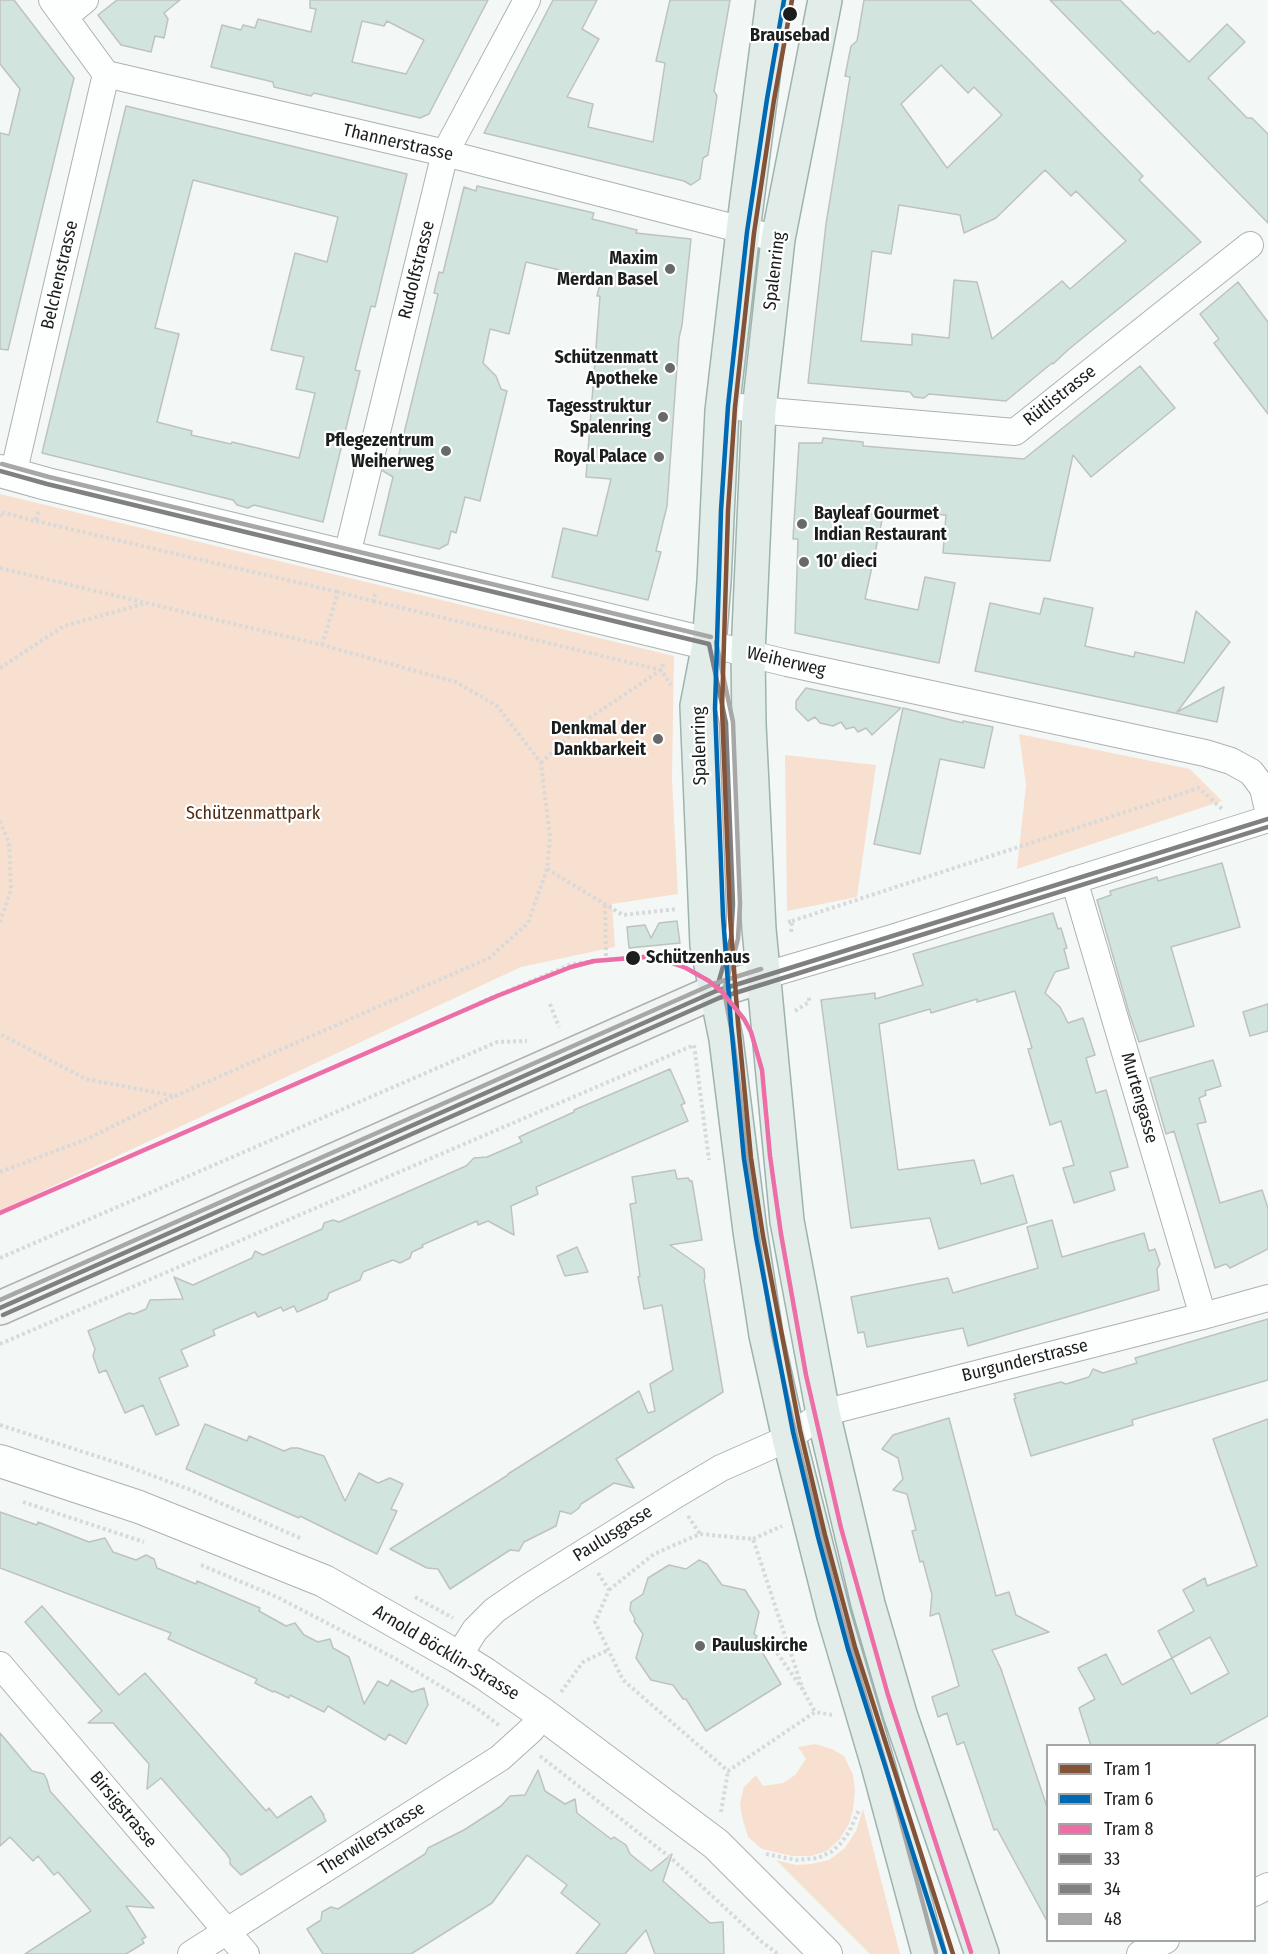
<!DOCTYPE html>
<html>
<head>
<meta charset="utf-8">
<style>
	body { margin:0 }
	#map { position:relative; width:1268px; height:1954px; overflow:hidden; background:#f3f8f6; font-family:"Fira Sans Condensed",sans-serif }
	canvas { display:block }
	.legend { position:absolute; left:1046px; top:1744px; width:210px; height:198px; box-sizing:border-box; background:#fff; border:2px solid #a4a5a5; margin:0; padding:8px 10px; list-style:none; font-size:18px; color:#1b1e1d }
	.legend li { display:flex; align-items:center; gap:12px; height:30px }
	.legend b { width:30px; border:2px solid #a4a5a5 }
</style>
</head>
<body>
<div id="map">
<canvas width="1268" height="1954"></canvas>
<ul class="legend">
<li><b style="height:8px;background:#835237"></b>Tram 1</li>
<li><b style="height:8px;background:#0069b4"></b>Tram 6</li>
<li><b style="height:8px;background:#ed6ea7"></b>Tram 8</li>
<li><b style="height:8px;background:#808080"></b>33</li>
<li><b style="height:8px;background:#808080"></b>34</li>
<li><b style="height:8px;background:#a7a7a7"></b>48</li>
</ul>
</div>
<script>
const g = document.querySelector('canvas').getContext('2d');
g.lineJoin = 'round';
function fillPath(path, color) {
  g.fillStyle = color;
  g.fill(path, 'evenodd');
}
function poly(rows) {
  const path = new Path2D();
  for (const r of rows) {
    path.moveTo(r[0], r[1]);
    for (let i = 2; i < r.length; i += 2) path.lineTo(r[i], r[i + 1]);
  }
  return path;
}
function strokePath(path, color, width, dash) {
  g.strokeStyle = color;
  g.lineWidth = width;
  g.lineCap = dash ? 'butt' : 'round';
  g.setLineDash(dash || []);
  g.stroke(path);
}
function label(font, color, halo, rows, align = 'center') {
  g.font = font + ' "Fira Sans Condensed",sans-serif';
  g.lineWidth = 4.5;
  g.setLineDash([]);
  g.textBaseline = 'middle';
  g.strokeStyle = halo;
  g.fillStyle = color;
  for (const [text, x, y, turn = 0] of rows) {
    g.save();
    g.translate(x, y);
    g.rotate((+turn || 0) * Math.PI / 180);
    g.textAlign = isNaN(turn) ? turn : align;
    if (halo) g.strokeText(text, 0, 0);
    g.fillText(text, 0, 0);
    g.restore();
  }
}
fillPath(poly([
	[0,494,674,656,672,780,678,894,612,904,615,947,521,967,0,1211],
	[1019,734,1190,769,1222,801,1017,869,1026,785],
	[785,755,876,765,857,897,787,911],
	[815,1744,832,1749,844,1756,853,1775,855,1790,853,1810,849,1824,839,1840,827,1851,811,1856,792,1856,762,1849,748,1837,742,1817,740,1803,744,1787,756,1775,763,1786,783,1783,795,1775,806,1759,798,1747],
	[863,1809,900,1954,870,1954,776,1860,796,1865,811,1864,829,1860,845,1848,856,1831]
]), '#f8e0d0');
const building = poly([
	[0,0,14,0,74,78,8,350,0,349,0,133,9,135,20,89,0,64,0,0],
	[117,0,180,0,164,13,168,19,164,38,155,36,151,52,121,45,98,15,117,0],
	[310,0,488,0,429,114,420,118,314,93,311,96,274,87,273,82,211,67,222,25,241,30,243,25,255,28,258,19,311,32,316,9,310,8,310,0],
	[362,21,384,26,387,21,424,40,406,74,352,62,362,21],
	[553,0,597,0,582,29,599,39,567,97,593,104,588,127,653,142,665,63,656,61,670,0,730,0,714,91,717,96,708,155,703,158,700,179,691,185,684,181,484,133,553,0],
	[864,0,970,0,1143,176,1139,180,1201,242,1069,349,1053,364,1052,363,1006,401,929,394,924,398,914,397,910,392,808,383,826,224,850,77,845,76,851,46,857,41,864,0],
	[941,65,968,93,974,87,1002,115,947,168,901,104,941,65],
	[1045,170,1071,196,1076,191,1126,241,1070,289,1062,281,992,339,977,282,954,280,949,338,912,334,912,345,861,341,872,251,891,254,899,205,960,215,964,233,996,218,1045,170],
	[1050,0,1120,0,1154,34,1158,31,1189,62,1227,24,1245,42,1208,78,1247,118,1252,118,1268,134,1268,223,1050,0],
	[126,106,407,174,375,307,371,306,355,370,360,371,323,522,254,505,248,508,237,505,233,500,42,453,126,106],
	[193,180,338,217,327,262,295,253,271,350,304,357,296,389,315,393,299,458,232,442,231,444,191,435,192,431,157,422,179,334,155,328,193,180],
	[477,186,594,213,592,219,637,230,636,233,691,239,682,325,679,338,667,506,656,551,661,552,648,600,552,577,563,528,597,536,611,479,586,477,600,296,597,296,601,280,526,262,509,334,490,329,483,363,496,376,501,389,507,391,480,501,465,497,456,533,451,531,448,544,439,549,379,535,393,477,383,471,385,462,397,462,438,294,434,293,439,272,443,273,464,187,476,191,477,186],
	[1238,282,1268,322,1268,414,1214,343,1219,339,1200,314,1238,282],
	[1140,366,1175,408,1091,477,1073,455,1050,561,943,553,946,515,884,511,865,599,918,610,925,577,955,583,939,663,795,633,798,539,793,539,799,443,822,443,823,438,863,442,863,446,1024,459,1140,366],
	[1044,598,1093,608,1085,646,1134,657,1135,652,1184,663,1196,611,1230,642,1177,712,1224,687,1217,722,975,671,990,603,1040,614,1044,598],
	[806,688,901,708,872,735,866,728,858,732,854,727,846,729,841,722,833,726,820,723,815,717,808,721,796,709,796,701,806,688],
	[903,708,963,723,963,721,993,727,984,768,940,759,920,854,874,844,903,708],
	[1222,863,1240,927,1171,947,1194,1026,1139,1042,1130,1016,1097,900,1111,895,1110,891,1157,877,1158,881,1222,863],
	[1053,913,1058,929,1061,928,1067,948,1064,949,1069,968,1055,972,1045,993,1060,1007,1068,1023,1083,1018,1095,1055,1086,1058,1096,1093,1106,1090,1128,1167,1110,1172,1115,1190,1074,1203,1063,1168,1074,1165,1061,1121,1050,1125,1028,1049,1032,1048,1015,991,977,1002,977,999,931,1013,930,1009,879,1024,898,1170,974,1160,981,1184,1013,1175,1027,1223,939,1249,930,1218,851,1228,821,1000,875,993,875,999,923,985,913,954,1053,913],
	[677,921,680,943,629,948,627,927,645,925,651,938,659,923,677,921],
	[1268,1004,1268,1031,1250,1036,1243,1012,1268,1004],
	[1213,1060,1221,1086,1205,1091,1206,1095,1199,1098,1206,1122,1197,1124,1220,1203,1262,1190,1268,1208,1268,1249,1230,1268,1226,1264,1215,1268,1174,1131,1166,1134,1150,1078,1213,1060],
	[670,1069,685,1103,681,1105,688,1121,536,1187,538,1194,511,1206,514,1235,488,1221,478,1225,477,1221,422,1245,423,1247,412,1252,410,1258,400,1263,393,1260,363,1272,360,1280,329,1293,327,1299,297,1312,294,1306,283,1311,281,1307,258,1317,255,1312,213,1330,215,1335,181,1350,188,1366,159,1378,179,1425,156,1435,143,1405,125,1413,106,1370,99,1373,93,1356,95,1349,88,1331,129,1313,134,1314,146,1309,150,1300,183,1299,174,1277,193,1285,252,1258,255,1251,263,1255,322,1229,324,1223,333,1220,339,1222,466,1166,474,1158,487,1157,522,1142,519,1137,574,1112,574,1110,670,1069],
	[675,1170,677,1179,688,1178,690,1181,692,1181,702,1240,670,1245,704,1269,705,1278,704,1280,723,1392,616,1459,634,1488,614,1483,581,1504,579,1508,571,1514,560,1511,556,1526,524,1542,519,1551,510,1550,450,1589,438,1569,427,1568,390,1549,508,1475,508,1474,639,1391,648,1413,655,1411,650,1384,673,1370,662,1305,644,1309,638,1277,640,1276,630,1204,636,1203,632,1177,675,1170],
	[1052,1220,1062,1257,1144,1233,1149,1251,1155,1249,1160,1264,1157,1269,1159,1290,968,1346,963,1328,867,1347,864,1332,858,1333,851,1297,948,1278,953,1293,1038,1268,1027,1227,1052,1220],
	[577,1247,588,1272,565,1276,557,1256,577,1247],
	[1268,1319,1268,1380,1132,1420,1133,1425,1031,1456,1014,1399,1016,1398,1014,1394,1061,1382,1066,1384,1089,1377,1093,1369,1103,1373,1137,1363,1135,1358,1268,1319],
	[949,1418,996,1596,1009,1592,1016,1615,1049,1632,992,1650,1001,1669,1047,1807,1047,1921,997,1829,994,1830,964,1742,957,1745,947,1713,938,1717,932,1697,959,1686,939,1613,930,1616,932,1595,923,1561,920,1562,912,1531,916,1530,907,1494,893,1490,903,1479,898,1458,882,1449,893,1435,949,1418],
	[1268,1419,1268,1716,1213,1746,1091,1746,1079,1708,1095,1699,1078,1668,1106,1654,1122,1685,1172,1658,1191,1694,1229,1673,1210,1637,1172,1658,1158,1631,1194,1611,1183,1590,1205,1578,1207,1586,1257,1566,1213,1439,1268,1419],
	[205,1424,247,1441,249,1436,284,1451,291,1448,298,1448,324,1456,345,1501,359,1473,378,1483,390,1478,403,1484,391,1509,397,1511,377,1554,300,1516,299,1518,186,1469,205,1424],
	[0,1512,37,1525,38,1522,89,1542,105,1538,113,1552,136,1560,146,1555,154,1559,157,1568,196,1584,197,1581,260,1608,259,1611,286,1626,295,1623,304,1635,318,1642,330,1639,333,1648,349,1657,364,1704,378,1681,388,1686,391,1680,412,1692,424,1688,428,1705,406,1744,389,1734,385,1740,328,1706,324,1712,290,1695,289,1698,274,1691,273,1692,255,1683,257,1679,168,1639,171,1633,0,1568,0,1512],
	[699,1560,707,1564,722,1585,745,1590,759,1612,754,1634,757,1636,755,1640,781,1684,706,1731,686,1699,683,1699,673,1685,651,1680,636,1658,643,1634,634,1621,635,1619,630,1610,631,1602,643,1594,648,1578,669,1565,686,1569,699,1560],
	[42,1606,119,1695,145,1673,266,1811,269,1808,277,1818,311,1796,324,1815,323,1815,326,1821,241,1875,230,1864,230,1859,226,1853,161,1778,147,1789,149,1764,113,1723,88,1723,102,1711,25,1622,42,1606],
	[0,1733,32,1771,44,1774,47,1780,50,1791,154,1908,126,1906,146,1937,142,1939,144,1943,126,1954,25,1954,91,1911,58,1872,54,1875,38,1856,33,1861,10,1837,0,1846,0,1733],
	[538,1770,545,1791,565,1804,575,1799,577,1813,611,1839,614,1837,626,1845,630,1854,651,1871,672,1854,663,1881,710,1923,723,1922,724,1954,655,1954,646,1930,625,1954,576,1954,600,1924,561,1893,567,1885,527,1855,492,1903,411,1954,323,1954,307,1929,321,1920,322,1912,331,1907,338,1909,425,1854,428,1848,464,1830,501,1806,510,1796,525,1795,538,1770]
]);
fillPath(building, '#d2e4de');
strokePath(building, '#bec2c0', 1.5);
const service = poly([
	[715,672,726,723,733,904,733,927,722,970]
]);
const minor = poly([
	[52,0,106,74,445,153,778,239],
	[65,16,85,0],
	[723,405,780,412,1015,432,1250,245],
	[13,475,106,74],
	[347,555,445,153,527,0],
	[709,644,787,663,1205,753,1231,761,1251,772,1263,788,1268,810],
	[1074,880,1203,1316],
	[763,976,892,938,1268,819],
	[458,1657,475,1630,495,1610,530,1586,674,1496,721,1468,789,1438,823,1413,1203,1316,1268,1298],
	[0,1665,246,1954],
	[1254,1893,1268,1886],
	[191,1954,500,1758,531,1730,544,1715],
	[1140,1954,1166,1940]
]);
const tertiary = poly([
	[0,471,47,484,709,644],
	[0,1461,139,1507,324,1581,458,1657,485,1674,544,1715,716,1844,826,1954]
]);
const secondary = poly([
	[0,1308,716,991,763,976]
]);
const primary = poly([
	[773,0,743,231,722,411,714,582,709,644,697,706,707,945,726,1039,750,1231,766,1335,789,1438,834,1616,878,1765,929,1954],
	[825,0,778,239,759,410,748,654,749,724,759,929,787,1221,823,1413,868,1604,900,1714,982,1954]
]);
strokePath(service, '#aeb1b0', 15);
strokePath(minor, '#aeb1b0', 28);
strokePath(tertiary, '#aeb1b0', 34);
strokePath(secondary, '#aeb1b0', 36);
strokePath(primary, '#9eb3ad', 36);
strokePath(poly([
	[0,517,1,512,36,521,39,509],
	[36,521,338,592],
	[0,568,322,645,456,682,497,706,541,763,550,837,547,869,528,923,489,958,175,1096,86,1079,0,1034],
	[373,601,661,670,671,685],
	[322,645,338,592,373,601,376,591],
	[0,668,64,626,143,604],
	[541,763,582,723,661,670,664,662],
	[0,821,9,843,11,890,0,922],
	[547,869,623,915,677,909],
	[605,905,606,958],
	[792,921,1199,788,1222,809],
	[788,922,792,921,791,933],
	[479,1003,572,964,679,951],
	[550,1004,559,1027],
	[795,1011,809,1002,809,997],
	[0,1172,87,1139,174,1096],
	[0,1258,497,1042,527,1041],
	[0,1344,694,1045,709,1160],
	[0,1425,124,1465,191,1490,302,1539],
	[23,1502,144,1542],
	[688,1516,700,1534],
	[753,1539,782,1526],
	[201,1565,277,1597,396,1659,475,1707,500,1726],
	[598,1573,609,1590,595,1622,623,1680,728,1771,815,1712,833,1715],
	[609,1590,654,1554,700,1534,753,1539,803,1690],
	[415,1597,453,1618],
	[757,1643,766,1637,803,1690,815,1712],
	[561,1692,583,1662,608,1650],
	[540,1756,671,1858,762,1942,778,1954],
	[721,1812,728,1771],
	[766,1854,797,1860,818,1858,831,1852,840,1844,849,1832,859,1810]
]), '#d8d9d9', 4, [3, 3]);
strokePath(service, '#fdfefe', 12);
strokePath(minor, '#fdfefe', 26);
strokePath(tertiary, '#fdfefe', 32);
strokePath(secondary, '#f0f5f4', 33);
strokePath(primary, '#e2edea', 33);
strokePath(poly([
	[0,471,47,484,709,644],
	[709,644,726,723,733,904,731,938,716,991],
	[0,1308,716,991,1268,819]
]), '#808080', 4.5);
strokePath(poly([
	[3,1315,719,998,1268,827]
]), '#808080', 4.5);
strokePath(poly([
	[2,464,49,477,711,637],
	[716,642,733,722,740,904,738,939,724,991,733,1038,757,1230,773,1334,796,1436,841,1614,885,1763,936,1952],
	[0,1300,713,984,761,969]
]), '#a7a7a7', 4.5);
strokePath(poly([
	[792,0,774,100,754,233,735,407,728,511,722,708,730,916,738,1023,751,1158,763,1236,800,1430,825,1535,855,1647,953,1954]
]), '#835237', 4.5);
strokePath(poly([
	[784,0,767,99,747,232,728,406,721,510,715,708,723,916,731,1024,744,1159,756,1237,793,1432,818,1537,848,1649,945,1954]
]), '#0069b4', 4.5);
strokePath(poly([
	[0,1213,497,996,571,967,594,961,644,957,669,962,686,968,709,981,722,992,744,1019,751,1032,762,1070,770,1156,781,1234,806,1375,841,1528,888,1695,971,1952]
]), '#ed6ea7', 4.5);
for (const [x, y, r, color] of [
	[790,14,8,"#1b1e1d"],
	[670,269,6,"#676a69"],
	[670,368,6,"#676a69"],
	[663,417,6,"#676a69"],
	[446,451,6,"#676a69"],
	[659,457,6,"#676a69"],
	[802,524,6,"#676a69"],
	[804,562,6,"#676a69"],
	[658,739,6,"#676a69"],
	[633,958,8,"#1b1e1d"],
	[700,1646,6,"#676a69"]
]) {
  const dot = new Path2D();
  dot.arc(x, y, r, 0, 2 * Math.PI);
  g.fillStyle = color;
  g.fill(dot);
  strokePath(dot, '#fff', 2);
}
label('bold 18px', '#1b1e1d', '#fff', [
	["Brausebad",790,36],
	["Schützenhaus",646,958,"left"]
]);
label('18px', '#1b1e1d', '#fff', [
	["Thannerstrasse",398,143,13],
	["Rudolfstrasse",417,270,-76],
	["Spalenring",775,271,-83],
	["Belchenstrasse",60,275,-77],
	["Rütlistrasse",1060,396,-38],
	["Weiherweg",786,662,13],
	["Spalenring",700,746,-91],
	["Murtengasse",1139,1098,74],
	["Burgunderstrasse",1025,1361,-14],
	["Paulusgasse",613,1534,-32],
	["Arnold Böcklin-Strasse",446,1653,31],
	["Birsigstrasse",123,1810,50],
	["Therwilerstrasse",372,1839,-32]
]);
label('bold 18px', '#1b1e1d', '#fff', [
	["Maxim",658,259],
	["Merdan Basel",658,280],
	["Schützenmatt",658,358],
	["Apotheke",658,379],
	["Tagesstruktur",651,407],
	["Spalenring",651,428],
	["Pflegezentrum",434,441],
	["Weiherweg",434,462],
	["Royal Palace",647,457],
	["Bayleaf Gourmet",814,514,"left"],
	["Indian Restaurant",814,535,"left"],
	["10' dieci",816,562,"left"],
	["Denkmal der",646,729],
	["Dankbarkeit",646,750],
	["Pauluskirche",712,1646,"left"]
], 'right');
label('18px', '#512a0f', '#fff', [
	["Schützenmattpark",253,814]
]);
</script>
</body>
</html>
